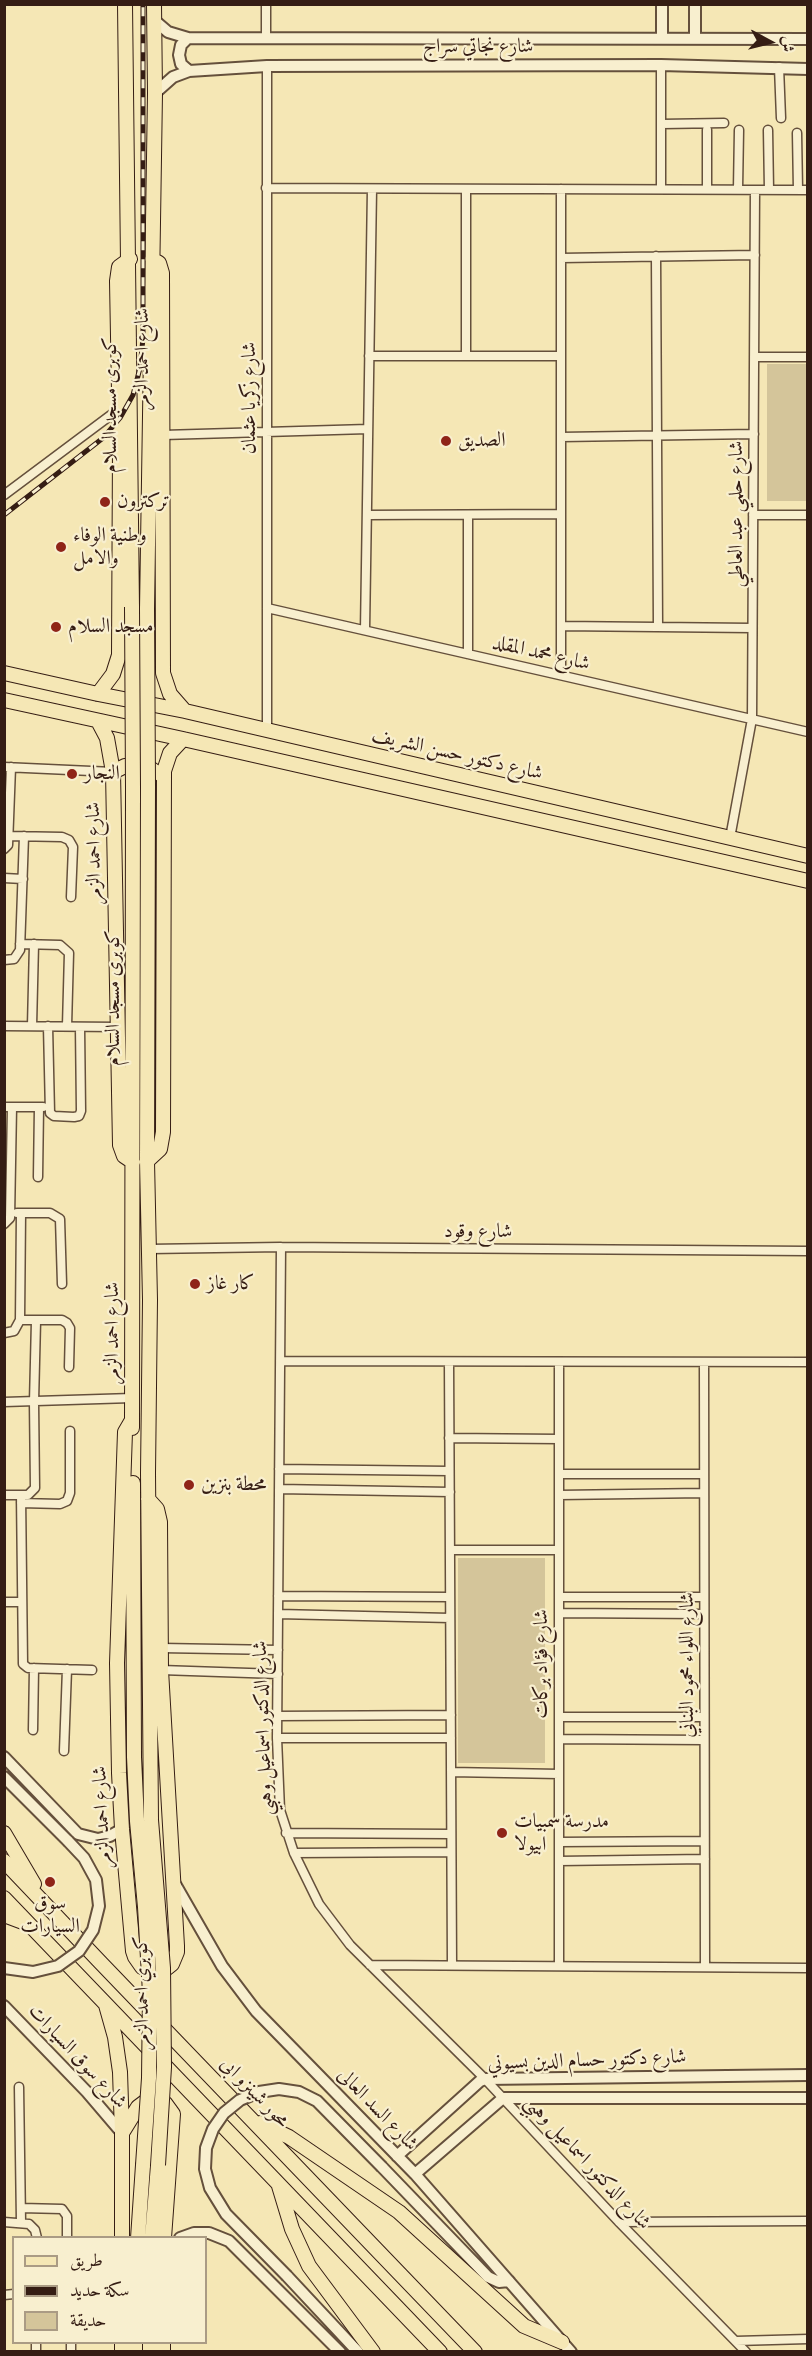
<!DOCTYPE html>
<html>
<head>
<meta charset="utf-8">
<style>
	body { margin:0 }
	#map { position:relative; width:812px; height:2356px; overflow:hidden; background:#f5e7b5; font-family:"Libre Bodoni",Amiri,serif }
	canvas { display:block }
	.frame { position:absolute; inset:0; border:6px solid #351d14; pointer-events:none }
	.legend { position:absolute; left:12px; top:2236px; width:195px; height:108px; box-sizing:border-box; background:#f8efcf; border:2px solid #aa9b84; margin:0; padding:8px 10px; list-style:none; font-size:18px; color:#351d14 }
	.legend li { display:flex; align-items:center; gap:12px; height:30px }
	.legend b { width:30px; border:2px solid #aa9b84 }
	.north { position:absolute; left:740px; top:12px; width:60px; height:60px; -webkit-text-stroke:4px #f8efcf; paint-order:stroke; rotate:97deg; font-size:16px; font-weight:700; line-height:24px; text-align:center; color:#351d14 }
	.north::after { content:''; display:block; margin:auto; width:21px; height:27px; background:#351d14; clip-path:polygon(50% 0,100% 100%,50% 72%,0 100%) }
</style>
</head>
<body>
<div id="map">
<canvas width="812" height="2356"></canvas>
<div class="frame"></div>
<ul class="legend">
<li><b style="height:8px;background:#f5e7b5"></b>طريق</li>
<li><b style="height:8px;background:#351d14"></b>سكة حديد</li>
<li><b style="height:16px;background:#d4c59a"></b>حديقة</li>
</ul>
<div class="north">ش</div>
</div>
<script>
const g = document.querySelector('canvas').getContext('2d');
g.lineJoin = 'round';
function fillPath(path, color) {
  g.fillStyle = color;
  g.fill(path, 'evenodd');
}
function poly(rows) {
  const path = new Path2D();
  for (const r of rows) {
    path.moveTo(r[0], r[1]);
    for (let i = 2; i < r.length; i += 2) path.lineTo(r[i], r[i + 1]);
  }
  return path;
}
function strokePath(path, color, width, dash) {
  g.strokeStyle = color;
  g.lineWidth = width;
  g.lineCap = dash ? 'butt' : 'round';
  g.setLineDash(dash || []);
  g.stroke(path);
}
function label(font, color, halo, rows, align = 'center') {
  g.font = font + ' "Libre Bodoni",Amiri,serif';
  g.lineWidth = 4.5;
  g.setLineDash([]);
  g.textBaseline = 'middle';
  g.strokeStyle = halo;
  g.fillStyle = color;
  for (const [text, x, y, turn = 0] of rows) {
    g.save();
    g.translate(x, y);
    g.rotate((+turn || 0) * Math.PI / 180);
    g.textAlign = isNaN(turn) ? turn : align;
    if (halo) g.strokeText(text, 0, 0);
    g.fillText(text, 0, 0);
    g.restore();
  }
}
fillPath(poly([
	[767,364,807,364,807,501,767,501],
	[458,1558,545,1558,545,1763,458,1763]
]), '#d4c59a');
const minor = poly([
	[266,39,266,4],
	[779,67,781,118],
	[662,124,724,123],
	[768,130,769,190],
	[797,133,798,190],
	[266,188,808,190],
	[466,189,466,356],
	[561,189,561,675],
	[661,189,661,65],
	[707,189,707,130],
	[738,189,739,130],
	[656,256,658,627],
	[561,258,755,255],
	[369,356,561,356],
	[754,357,808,357],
	[163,435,368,429],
	[561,437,754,434],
	[4,495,119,409],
	[367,515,561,514],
	[753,515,808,515],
	[267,608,808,732],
	[561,626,752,628],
	[365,630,372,189],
	[468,654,468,515],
	[267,731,267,66],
	[4,767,113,772],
	[9,836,62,837,69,840,73,847,71,897],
	[730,838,752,719,755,190],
	[4,849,8,845,11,767],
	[4,878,23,879],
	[20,944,60,945,69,953,67,1026],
	[4,960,14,959,20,950,24,836],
	[4,1026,118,1027],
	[32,1026,34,944],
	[48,1026,50,1113,54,1116,74,1117,79,1116,81,1111,80,1027],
	[4,1107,43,1107],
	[38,1177,39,1107],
	[17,1213,50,1213,60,1219,62,1284],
	[4,1224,10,1218,12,1107],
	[281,1247,277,1738,280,1810,294,1853,319,1904,350,1945,485,2079,619,2222,746,2352],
	[149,1249,281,1247,808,1251],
	[20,1320,62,1320,67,1323,70,1328,69,1367],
	[4,1333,14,1331,20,1320,21,1213],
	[280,1361,808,1362],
	[449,1362,452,1965],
	[704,1363,705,1967],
	[4,1402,132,1398],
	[449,1438,559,1439],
	[279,1469,449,1471],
	[559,1474,703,1474],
	[279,1489,450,1492],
	[4,1495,28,1495,35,1488,34,1402,36,1321],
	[21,1495,23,1664,28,1668,92,1670],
	[559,1495,703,1493],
	[21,1503,60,1504,67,1501,70,1493,70,1431],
	[450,1550,559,1550],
	[278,1596,450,1597],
	[559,1597,704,1597],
	[4,1602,22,1602],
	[559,1613,704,1614],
	[278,1614,450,1618],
	[161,1648,278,1650],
	[161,1670,278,1674],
	[277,1716,451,1715],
	[559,1717,704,1717],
	[33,1730,34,1668],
	[277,1738,451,1738],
	[559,1739,704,1740],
	[64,1751,67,1669],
	[451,1772,559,1774],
	[286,1833,451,1834],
	[559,1842,704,1841],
	[294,1853,451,1852],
	[559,1861,705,1859],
	[370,1965,808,1968],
	[559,1966,559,1363],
	[19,2087,21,2222],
	[21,2208,62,2209,67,2216,67,2238],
	[4,2222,29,2224,35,2230,37,2238],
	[619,2222,808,2221],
	[4,2295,14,2294],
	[736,2341,808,2339],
	[36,2352,36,2342],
	[71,2352,71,2342]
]);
const tertiary = poly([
	[154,20,168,32,188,38,808,39],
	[188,38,181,45,179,55,181,64,189,71],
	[662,38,662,4],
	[695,38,695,4],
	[155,93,173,77,189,71,267,66,661,65,808,69],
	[4,1757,78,1834,98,1839,110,1836,122,1829],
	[4,1777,68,1841],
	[175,1884,222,1966,256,2011,415,2174,571,2352],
	[4,2006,87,2092,122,2133],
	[397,2156,480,2081,485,2079,808,2075],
	[382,2167,488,2277,499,2282,509,2281],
	[415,2174,503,2098,808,2098],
	[180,2238,194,2233,209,2233,229,2241,340,2352],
	[287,2276,358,2352]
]);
const primary = poly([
	[125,4,132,607],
	[152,259,159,263,162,273,163,673,170,694,184,710],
	[147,609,155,93,154,4],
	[4,673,98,694,185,711,808,856],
	[98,694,113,674,119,655,120,447,117,281,119,267,130,259],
	[4,700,183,739,808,881],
	[98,721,107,738,113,772,120,1145,124,1156,133,1162],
	[113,772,125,766,138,765,150,768,157,773],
	[148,786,147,1161,150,1300,148,1473,151,1820],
	[147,1161,160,1149,163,1132,164,771,170,753,183,739],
	[132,1420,125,1432,117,1663,119,1773,122,1829,133,1951,135,1957,142,1967,155,1971,167,1968,172,1964,177,1952,177,1946,161,1670,160,1522,157,1509,148,1499],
	[132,1428,133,788],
	[133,1483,134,1757,137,1821],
	[4,1833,34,1884],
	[4,1861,100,1962,475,2352],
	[4,1898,440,2352],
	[4,1915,28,1924],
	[106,2005,115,2037,120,2072,122,2133,122,2238],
	[260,2123,289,2137,399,2212,524,2326,562,2342],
	[122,2133,138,2107,146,2101,156,2100,165,2103,173,2114,164,2238],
	[279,2186,292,2229,309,2266,373,2352],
	[138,2238,143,2165],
	[152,2238,158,2165],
	[150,2342,150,2352],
	[163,2342,163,2352],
	[122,2352,122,2342],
	[135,2352,135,2342]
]);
strokePath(minor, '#65503c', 11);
strokePath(tertiary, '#65503c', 14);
strokePath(primary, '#351d14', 16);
strokePath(minor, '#f8efcf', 8);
strokePath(tertiary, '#f8efcf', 10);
strokePath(primary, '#f5e7b5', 14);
const rail = poly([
	[4,515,103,438,120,418,133,395,140,368,143,338,143,4]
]);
strokePath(rail, '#351d14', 5);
strokePath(rail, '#f8efcf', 3, [9]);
const tertiaryBridge = poly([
	[4,1968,33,1972,58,1966,79,1951,93,1930,99,1906,96,1880,84,1858,68,1841],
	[287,2276,226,2214,210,2188,205,2169,206,2148,213,2129,224,2113,240,2100,259,2092,279,2089,299,2092,317,2101,382,2167]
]);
const primaryBridge = poly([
	[132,607,133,788],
	[147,609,148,786],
	[151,1820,163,1968,164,2067,158,2165],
	[137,1821,145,1907,150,1993,149,2078,143,2165]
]);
strokePath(tertiaryBridge, '#65503c', 14, []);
strokePath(primaryBridge, '#351d14', 16, []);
strokePath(tertiaryBridge, '#f8efcf', 10);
strokePath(primaryBridge, '#f5e7b5', 14);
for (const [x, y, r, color] of [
	[446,441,6,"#8f2418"],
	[105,502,6,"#8f2418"],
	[61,547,6,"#8f2418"],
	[56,627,6,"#8f2418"],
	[72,774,6,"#8f2418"],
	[195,1284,6,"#8f2418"],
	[189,1485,6,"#8f2418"],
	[502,1833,6,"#8f2418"],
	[50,1882,6,"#8f2418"]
]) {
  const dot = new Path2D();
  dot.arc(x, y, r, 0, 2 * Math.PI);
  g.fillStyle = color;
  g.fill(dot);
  strokePath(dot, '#f8efcf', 2);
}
label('20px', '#351d14', '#f8efcf', [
	["شارع نجاتي سراج",478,47],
	["شارع احمد الزمر",143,359,-90],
	["شارع زكريا عثمان",250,398,-90],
	["كوبرى مسجد السلام",111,405,-90],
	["شارع حلمي عبد العاطي",737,514,-90],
	["شارع محمد المقلد",541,654,13],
	["شارع دكتور حسن الشريف",457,755,13],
	["شارع احمد الزمر",95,853,-91],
	["كوبرى مسجد السلام",114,998,-90],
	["شارع وقود",478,1232],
	["شارع احمد الزمر",113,1333,-90],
	["شارع فؤاد بركات",542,1664,-90],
	["شارع اللواء محمود البناني",688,1665,-90],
	["شارع الدكتور اسماعيل وهبي",264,1728,-92],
	["شارع احمد الزمر",103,1817,-93],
	["كوبري احمد الزمر",143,1993,-91],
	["شارع سوق السيارات",77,2057,47],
	["شارع دكتور حسام الدين بسيوني",587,2061,-2],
	["محور شينزو ابى",254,2093,46],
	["شارع السد العالى",377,2110,46],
	["شارع الدكتور اسماعيل وهبي",587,2163,47]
]);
label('20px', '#351d14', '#f8efcf', [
	["الصديق",458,441],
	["تركترون",117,502],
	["وطنية الوفاء",73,536],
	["والامل",73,559],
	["مسجد السلام",68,627],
	["النجار",84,774],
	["كار غاز",207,1284],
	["محطة بنزين",201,1485],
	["مدرسة سمبيات",514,1822],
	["ابيولا",514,1845],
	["سوق",50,1904,"center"],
	["السيارات",50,1927,"center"]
], 'left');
</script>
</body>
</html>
